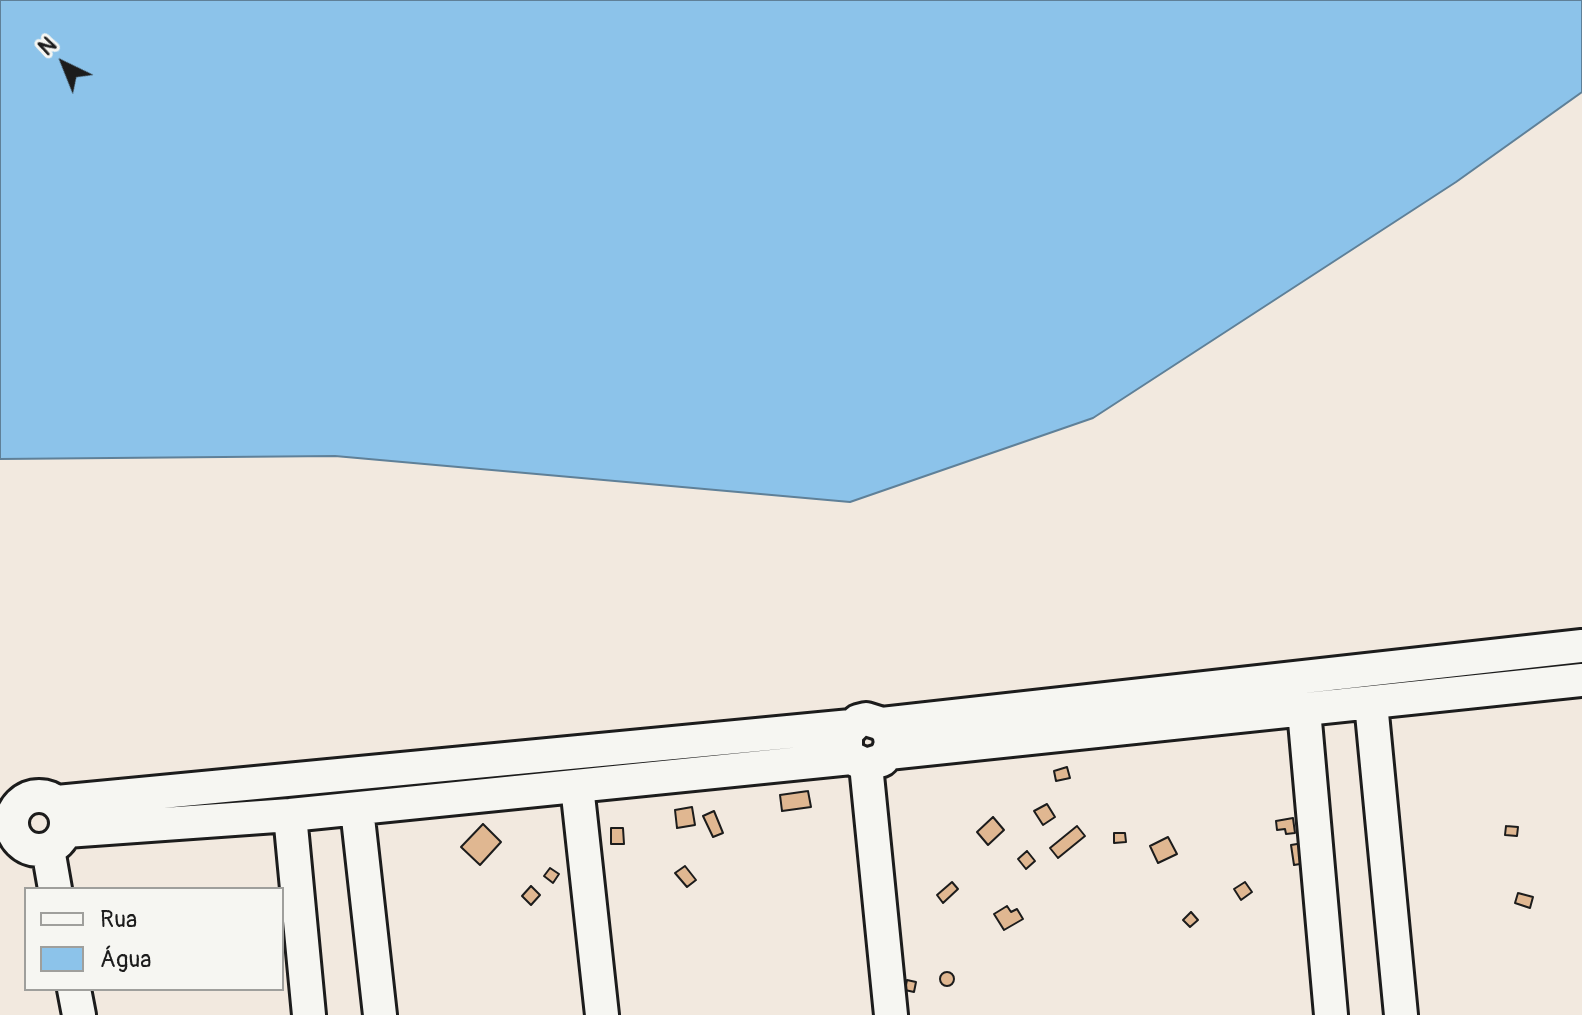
<!DOCTYPE html>
<html>
<head>
<meta charset="utf-8">
<style>
	body { margin:0 }
	#map { position:relative; width:1582px; height:1015px; overflow:hidden; background:#f2e9df; font-family:Pangolin,sans-serif }
	canvas { display:block }
	.legend { position:absolute; left:24px; top:887px; width:260px; height:104px; box-sizing:border-box; background:#f6f6f2; border:2px solid #9f9f9c; margin:0; padding:10px 14px; list-style:none; font-size:24px; color:#1c1c1c }
	.legend li { display:flex; align-items:center; gap:16px; height:40px }
	.legend b { width:40px; border:2px solid #9f9f9c }
	.north { position:absolute; left:24px; top:24px; width:80px; height:80px; -webkit-text-stroke:6px #f6f6f2; paint-order:stroke; rotate:317deg; font-size:22px; font-weight:700; line-height:32px; text-align:center; color:#1c1c1c }
	.north::after { content:''; display:block; margin:auto; width:28px; height:36px; background:#1c1c1c; clip-path:polygon(50% 0,100% 100%,50% 72%,0 100%) }
</style>
</head>
<body>
<div id="map">
<canvas width="1582" height="1015"></canvas>
<ul class="legend">
<li><b style="height:10px;background:#f6f6f2"></b>Rua</li>
<li><b style="height:22px;background:#8cc3ea"></b>Água</li>
</ul>
<div class="north">N</div>
</div>
<script>
const g = document.querySelector('canvas').getContext('2d');
g.lineJoin = 'round';
function fillPath(path, color) {
  g.fillStyle = color;
  g.fill(path, 'evenodd');
}
function poly(rows) {
  const path = new Path2D();
  for (const r of rows) {
    if (r.length === 3) {
      path.moveTo(r[0] + r[2], r[1]);
      path.arc(r[0], r[1], r[2], 0, 2 * Math.PI);
      continue;
    }
    path.moveTo(r[0], r[1]);
    for (let i = 2; i < r.length; i += 2) path.lineTo(r[i], r[i + 1]);
  }
  return path;
}
function strokePath(path, color, width, dash) {
  g.strokeStyle = color;
  g.lineWidth = width;
  g.lineCap = dash ? 'butt' : 'round';
  g.setLineDash(dash || []);
  g.stroke(path);
}
const water = poly([
	[0,0,1582,0,1582,92,1456,182,1093,418,850,502,335,456,0,459,0,0]
]);
fillPath(water, '#8cc3ea');
strokePath(water, '#5f8098', 2);
const building = poly([
	[1067,767,1070,778,1056,781,1054,771,1067,767],
	[808,791,811,807,782,811,780,795,808,791],
	[1047,804,1055,817,1043,825,1034,811,1047,804],
	[692,807,695,825,677,828,675,810,692,807],
	[714,811,723,833,713,837,703,816,714,811],
	[993,817,1004,830,988,845,977,832,993,817],
	[1293,818,1295,833,1286,834,1285,829,1277,830,1276,821,1293,818],
	[483,824,501,842,480,865,461,847,483,824],
	[1077,826,1085,836,1058,858,1050,848,1077,826],
	[1506,826,1518,827,1517,836,1505,835,1506,826],
	[611,828,623,828,624,844,611,844,611,828],
	[1114,833,1125,833,1126,842,1114,843,1114,833],
	[1168,837,1177,854,1158,863,1150,846,1168,837],
	[1309,842,1312,862,1294,865,1291,845,1309,842],
	[1027,851,1035,861,1026,869,1018,859,1027,851],
	[685,866,696,880,687,887,675,873,685,866],
	[550,868,559,874,553,883,544,876,550,868],
	[952,882,958,889,943,903,937,895,952,882],
	[1245,882,1252,892,1241,900,1234,889,1245,882],
	[531,886,540,895,531,905,522,896,531,886],
	[1518,893,1533,897,1530,908,1515,903,1518,893],
	[1007,906,1011,912,1017,909,1023,919,1004,930,994,914,1007,906],
	[1191,912,1198,920,1190,927,1183,920,1191,912],
	[947,979,7],
	[907,980,916,982,914,992,905,990,907,980]
]);
fillPath(building, '#e0b791');
strokePath(building, '#1c1c1c', 2);
const minor = poly([
	[1371,703,1401,1015],
	[1304,710,1331,1015],
	[882,724,889,732,891,743,888,753,882,760,866,765,851,758,846,751,846,733,858,721,866,719,882,724,1582,646],
	[888,753,1582,680],
	[866,765,891,1015],
	[577,786,602,1015],
	[39,823,27],
	[57,802,851,726],
	[357,809,380,1015],
	[290,815,309,1015],
	[66,831,290,815,851,758],
	[48,849,55,889],
	[74,989,79,1015]
]);
strokePath(minor, '#1c1c1c', 38);
strokePath(minor, '#f6f6f2', 32);
</script>
</body>
</html>
